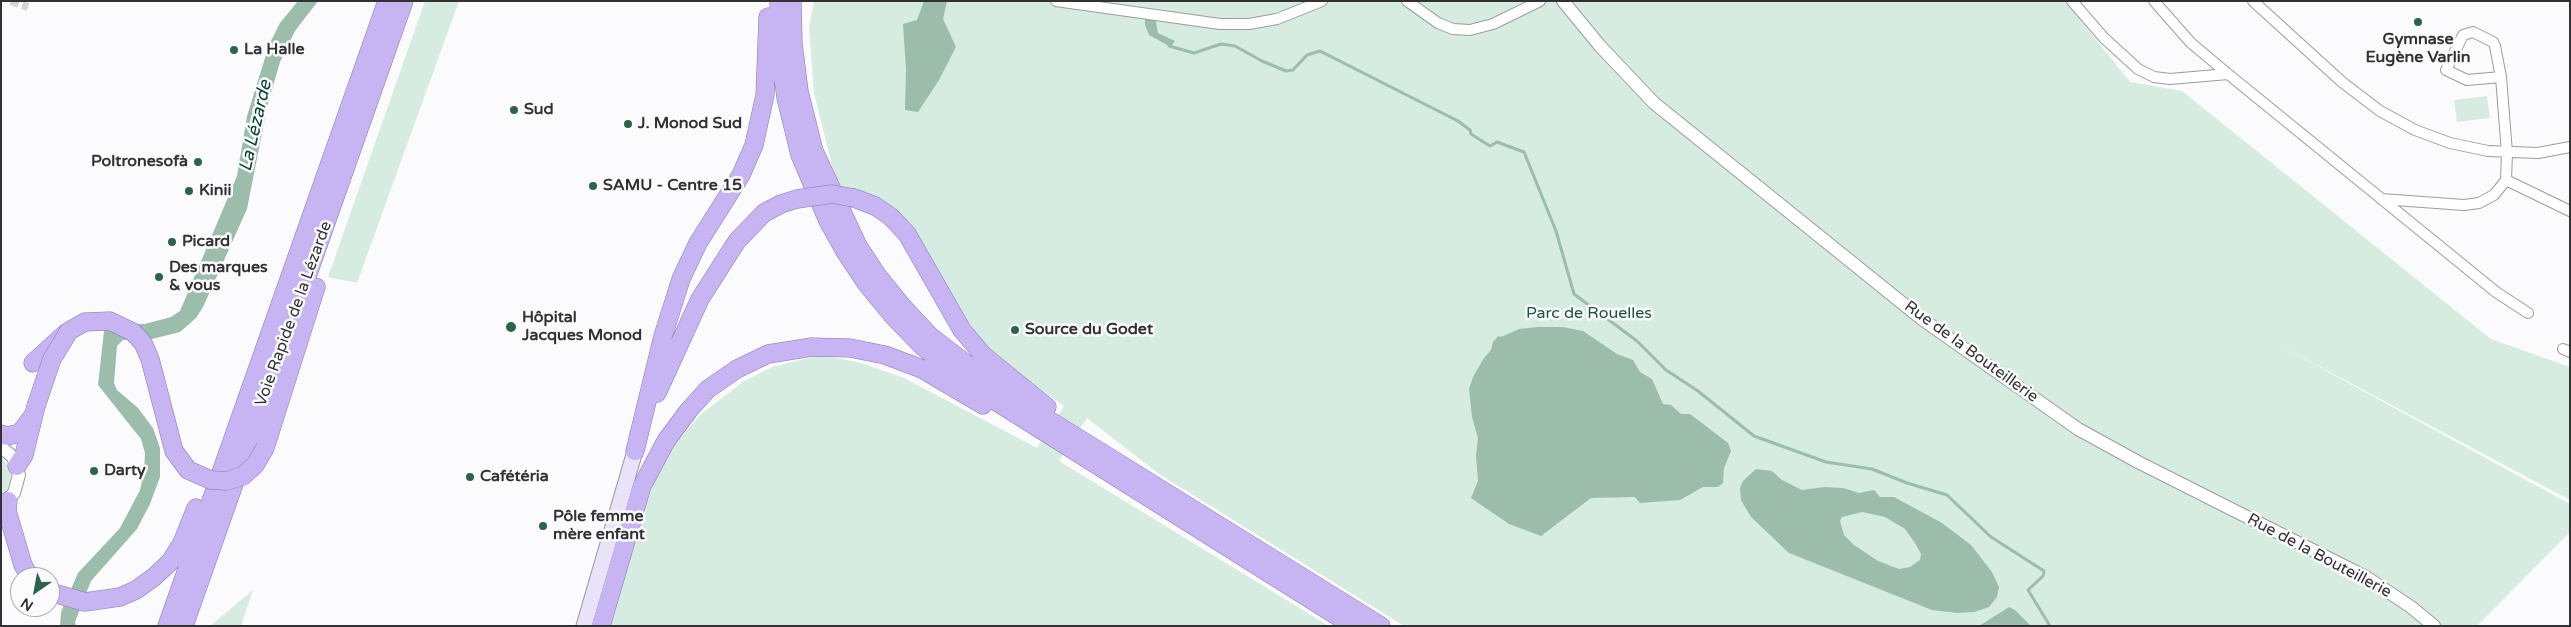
<!DOCTYPE html>
<html>
<head>
<meta charset="utf-8">
<style>
	body { margin:0 }
	#map { position:relative; width:2571px; height:627px; overflow:hidden; background:#fbfbfe; font-family:"Varela Round",sans-serif }
	canvas { display:block }
	.frame { position:absolute; inset:0; border:2px solid #323134; pointer-events:none }
	.north { position:absolute; left:10px; top:567px; width:50px; height:50px; box-sizing:border-box; background:#fbfbfe; border:1px solid #abaaad; border-radius:50%; rotate:213deg; font-size:14px; font-weight:700; line-height:20px; text-align:center; color:#323134 }
	.north::after { content:''; display:block; margin:auto; width:18px; height:22px; background:#2c634a; clip-path:polygon(50% 0,100% 100%,50% 72%,0 100%) }
</style>
</head>
<body>
<div id="map">
<canvas width="2571" height="627"></canvas>
<div class="frame"></div>
<div class="north">N</div>
</div>
<script>
const g = document.querySelector('canvas').getContext('2d');
g.lineJoin = 'round';
function fillPath(path, color) {
  g.fillStyle = color;
  g.fill(path, 'evenodd');
}
function poly(rows) {
  const path = new Path2D();
  for (const r of rows) {
    path.moveTo(r[0], r[1]);
    for (let i = 2; i < r.length; i += 2) path.lineTo(r[i], r[i + 1]);
  }
  return path;
}
function strokePath(path, color, width, dash) {
  g.strokeStyle = color;
  g.lineWidth = width;
  g.lineCap = dash ? 'butt' : 'round';
  g.setLineDash(dash || []);
  g.stroke(path);
}
function label(font, color, halo, rows, align = 'center') {
  g.font = font + ' "Varela Round",sans-serif';
  g.lineWidth = 5;
  g.setLineDash([]);
  g.textBaseline = 'middle';
  g.strokeStyle = halo;
  g.fillStyle = color;
  for (const [text, x, y, turn = 0] of rows) {
    g.save();
    g.translate(x, y);
    g.rotate((+turn || 0) * Math.PI / 180);
    g.textAlign = isNaN(turn) ? turn : align;
    if (halo) g.strokeText(text, 0, 0);
    g.fillText(text, 0, 0);
    g.restore();
  }
}
fillPath(poly([
	[425,1,459,1,357,283,328,277],
	[814,1,2065,1,2130,82,2182,91,2491,339,2570,367,2570,500,2277,344,2570,504,2570,532,2477,626,1404,626,1159,474,1087,418,1059,461,1329,626,608,626,656,475,676,443,700,415,744,381,772,367,821,355,861,363,904,378,1037,448,1064,406,1013,370,980,341,923,247,899,214,867,193,837,186,814,93,809,28],
	[2487,96,2490,118,2457,122,2454,100],
	[1,456,10,468,11,476,8,489,1,497],
	[253,590,241,626,210,626]
]), '#d6ece0');
fillPath(poly([
	[298,1,318,1,295,31,280,62,268,103,247,209,203,307,196,318,180,332,152,339,123,340,117,346,114,383,117,390,138,408,153,428,160,448,160,477,150,504,137,529,91,581,75,622,76,626,60,626,61,612,78,573,120,528,140,490,144,472,145,453,141,439,98,385,104,331,113,324,145,324,171,317,180,311,237,176,247,116,269,45,280,23],
	[924,1,947,1,943,19,956,47,939,80,918,112,905,110,906,69,903,24,917,20],
	[1145,14,1155,16,1158,33,1175,41,1171,47,1149,35,1145,25],
	[1537,327,1563,327,1583,331,1617,354,1633,360,1640,372,1652,379,1663,404,1671,405,1681,414,1690,414,1728,443,1731,451,1724,468,1723,483,1718,487,1703,487,1680,500,1640,503,1635,497,1591,498,1541,536,1509,524,1471,498,1478,481,1476,456,1478,438,1472,417,1469,389,1473,377,1484,358,1491,350,1493,342,1498,336,1501,337,1519,329],
	[1756,469,1772,471,1782,480,1802,490,1824,487,1843,488,1859,493,1874,490,1880,497,1894,497,1942,523,1971,545,1992,572,1999,587,1997,597,1989,607,1974,612,1957,613,1932,610,1789,553,1751,517,1741,500,1740,488,1743,481],
	[1862,512,1885,517,1905,529,1915,543,1921,554,1920,560,1910,567,1899,569,1878,561,1854,545,1844,535,1840,521,1842,517],
	[2009,607,2015,610,2031,626,1979,626]
]), '#9cbdab');
strokePath(poly([
	[1169,46,1194,53,1221,44,1235,46,1262,61,1286,71,1293,70,1307,55,1320,51,1458,121,1470,130,1471,134,1490,146,1497,142,1524,152,1556,231,1574,294,1637,341,1666,370,1698,391,1754,436,1826,462,1872,469,1907,483,1947,495,1991,537,2044,571,2043,576,2028,590,2050,626]
]), '#9cbdab', 3);
strokePath(poly([
	[11,1,28,7]
]), '#d3d3d6', 8, [8, 4]);
const minor = poly([
	[1056,1,1220,24,1249,24,1277,19,1322,1],
	[1407,1,1438,23,1453,29,1470,30,1493,24,1540,1],
	[2072,1,2104,38,2138,69,2154,77,2170,79,2228,74],
	[2154,1,2191,43,2228,74,2496,292,2528,313],
	[2253,1,2342,82,2380,111,2415,130,2450,143,2488,151,2538,153,2570,147],
	[2506,180,2570,211],
	[2381,199,2464,205,2479,203,2494,195,2506,180,2507,153,2501,77,2495,46,2493,42,2473,32,2463,35,2446,70,2467,80,2501,77],
	[2563,349,2570,352]
]);
const tertiary = poly([
	[1563,1,1600,46,1654,103,1922,319,2078,429,2138,462,2366,577,2411,607,2434,626],
	[1,447,13,457,19,475,14,493,1,506]
]);
const secondary = poly([
	[584,626,635,451]
]);
const trunk = poly([
	[779,1,779,44,786,98,800,155,828,221,846,253,866,283,893,316,923,347,984,394,1353,626],
	[792,1,793,43,799,91,814,151,858,246,877,275,902,306,930,336,999,389,1381,626],
	[854,198,875,206,891,217,907,234,962,330,983,355,1047,407],
	[33,363,66,333],
	[657,393,700,299,737,241,764,213,781,204,797,199],
	[1,434,7,436,20,433,32,417],
	[265,448,316,287],
	[635,451,663,336,681,279,698,243,741,175,754,145,765,95,768,17],
	[17,466,24,455,36,406],
	[8,501,7,511,23,565,30,577],
	[50,592,85,602,120,597,136,590,154,577,170,562,182,543,196,508],
	[167,626,387,1],
	[184,626,404,1],
	[601,626,642,486,666,441,689,410,708,389,737,369,768,354,812,347,850,348,885,355,922,369,983,405]
]);
strokePath(minor, '#9c9ba1', 12);
strokePath(tertiary, '#9c9ba1', 14);
strokePath(secondary, '#9c9ba1', 17);
strokePath(trunk, '#887aae', 19);
strokePath(minor, '#fff', 10);
strokePath(tertiary, '#fff', 12);
strokePath(secondary, '#e9e3fa', 15);
strokePath(trunk, '#c6b4f3', 18);
const trunkBridge = poly([
	[797,199,832,194,854,198],
	[36,406,52,359,69,331,85,322,110,321,133,332,143,343,150,359,174,451,188,470,211,480,226,481,243,476,255,465,265,448]
]);
strokePath(trunkBridge, '#887aae', 19, []);
strokePath(trunkBridge, '#c6b4f3', 18);
for (const [x, y, r, color] of [
	[2418,22,5,"#2c634a"],
	[234,50,5,"#2c634a"],
	[514,110,5,"#2c634a"],
	[628,124,5,"#2c634a"],
	[198,162,5,"#2c634a"],
	[593,186,5,"#2c634a"],
	[189,191,5,"#2c634a"],
	[172,242,5,"#2c634a"],
	[159,277,5,"#2c634a"],
	[511,327,6,"#2c634a"],
	[1015,330,5,"#2c634a"],
	[94,471,5,"#2c634a"],
	[470,477,5,"#2c634a"],
	[543,526,5,"#2c634a"]
]) {
  const dot = new Path2D();
  dot.arc(x, y, r, 0, 2 * Math.PI);
  g.fillStyle = color;
  g.fill(dot);
  strokePath(dot, '#fbfbfe', 2);
}
label('bold 16px', '#323134', '#fbfbfe', [
	["Gymnase",2418,40,"center"],
	["Eugène Varlin",2418,58,"center"],
	["La Halle",244,50],
	["Sud",524,110],
	["J. Monod Sud",638,124],
	["Poltronesofà",188,162,"right"],
	["SAMU - Centre 15",603,186],
	["Kinii",199,191],
	["Picard",182,242],
	["Des marques",169,268],
	["& vous",169,286],
	["Hôpital",522,318],
	["Jacques Monod",522,336],
	["Source du Godet",1025,330],
	["Darty",104,471],
	["Cafétéria",480,477],
	["Pôle femme",553,517],
	["mère enfant",553,535]
], 'left');
label('16px', '#323134', '#fbfbfe', [
	["Voie Rapide de la Lézarde",294,314,-70],
	["Rue de la Bouteillerie",1971,352,36],
	["Rue de la Bouteillerie",2319,556,28]
]);
label('16px', '#1a553c', '#fbfbfe', [
	["Parc de Rouelles",1589,314]
]);
label('italic 18px', '#05462e', '#fbfbfe', [
	["La Lézarde",256,126,-77]
]);
</script>
</body>
</html>
